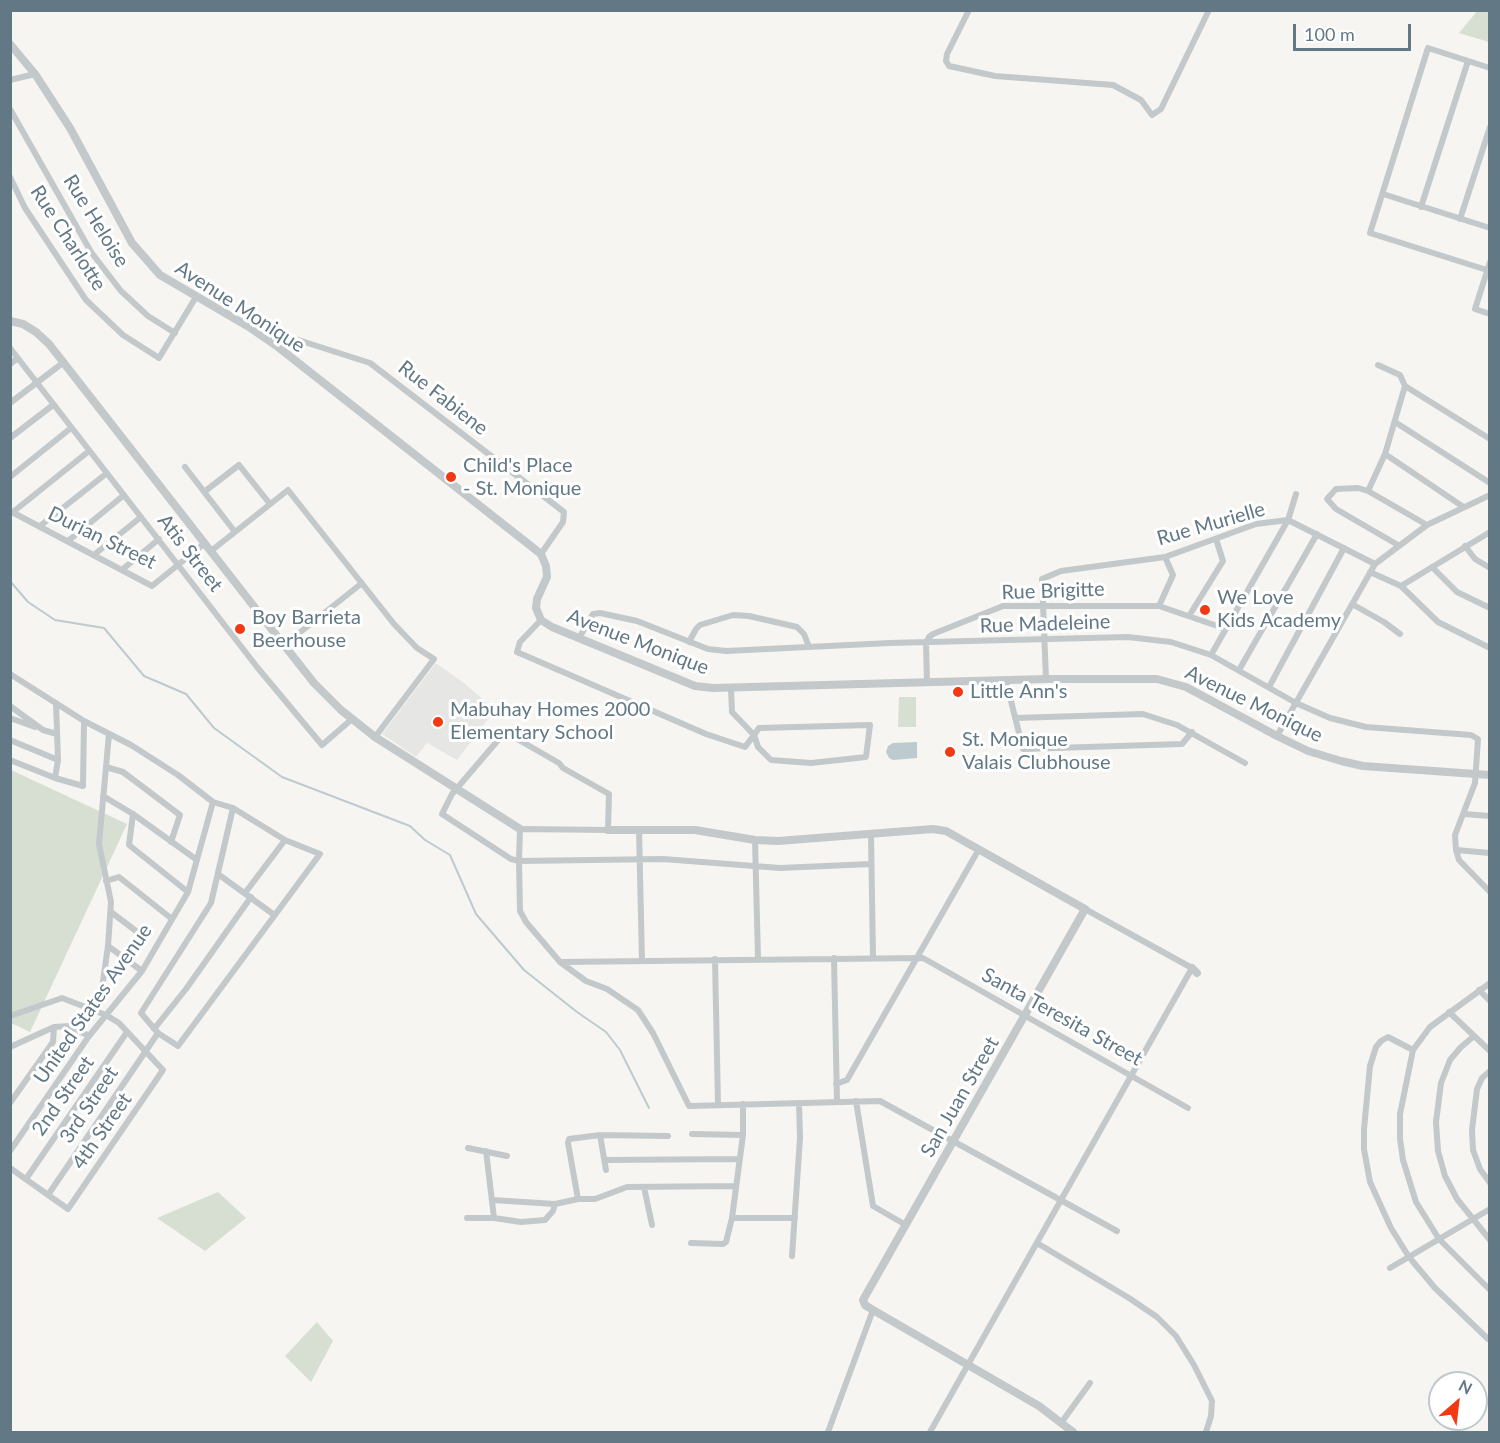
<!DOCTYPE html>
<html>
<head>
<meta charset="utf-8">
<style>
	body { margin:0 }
	#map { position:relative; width:1500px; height:1443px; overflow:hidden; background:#f6f5f1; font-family:Lato,sans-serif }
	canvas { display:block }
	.frame { position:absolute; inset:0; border:12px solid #627885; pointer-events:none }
	.north { position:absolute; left:1428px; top:1371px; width:60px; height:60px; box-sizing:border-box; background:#fff; border:2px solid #c0c9ce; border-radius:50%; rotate:28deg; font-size:16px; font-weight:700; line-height:24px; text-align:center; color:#627885 }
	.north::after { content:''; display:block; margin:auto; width:21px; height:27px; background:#f33814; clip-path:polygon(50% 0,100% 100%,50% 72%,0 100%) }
	.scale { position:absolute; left:1293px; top:24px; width:118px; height:27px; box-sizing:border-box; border:3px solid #627885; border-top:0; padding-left:8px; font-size:18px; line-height:21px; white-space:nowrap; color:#627885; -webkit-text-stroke:4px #fff; paint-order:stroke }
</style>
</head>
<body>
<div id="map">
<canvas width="1500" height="1443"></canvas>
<div class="frame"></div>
<div class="north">N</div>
<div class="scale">100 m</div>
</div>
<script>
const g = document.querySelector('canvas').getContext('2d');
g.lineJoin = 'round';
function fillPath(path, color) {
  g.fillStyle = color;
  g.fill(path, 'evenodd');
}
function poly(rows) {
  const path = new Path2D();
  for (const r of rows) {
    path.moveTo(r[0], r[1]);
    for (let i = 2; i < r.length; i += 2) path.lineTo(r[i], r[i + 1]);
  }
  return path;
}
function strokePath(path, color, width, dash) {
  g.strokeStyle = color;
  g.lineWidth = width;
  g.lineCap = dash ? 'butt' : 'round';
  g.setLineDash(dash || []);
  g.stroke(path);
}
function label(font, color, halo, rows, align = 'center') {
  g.font = font + ' Lato,sans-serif';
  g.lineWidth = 6;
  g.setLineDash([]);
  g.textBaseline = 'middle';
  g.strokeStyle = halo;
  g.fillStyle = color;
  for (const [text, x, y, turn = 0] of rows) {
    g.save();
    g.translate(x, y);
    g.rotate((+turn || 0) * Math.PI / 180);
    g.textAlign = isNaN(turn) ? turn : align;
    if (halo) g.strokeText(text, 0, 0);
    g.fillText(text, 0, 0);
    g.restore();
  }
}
fillPath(poly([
	[436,663,464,683,495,710,457,760,427,743,416,757,382,734]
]), '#e6e7e5');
fillPath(poly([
	[1478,10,1489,11,1489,42,1459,33],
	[899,697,916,697,916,727,898,727],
	[11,770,127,824,30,1032,11,1023],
	[218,1192,246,1218,205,1251,157,1218],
	[317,1322,333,1341,311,1382,285,1356]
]), '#d7ded2');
fillPath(poly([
	[917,742,917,758,893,760,889,758,886,752,888,746,893,743]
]), '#bdcbcf');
strokePath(poly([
	[10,581,28,602,55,620,104,628,144,676,186,694,214,728,282,777,410,826,425,840,450,855,476,914,524,970,577,1012,606,1032,620,1050,649,1108]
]), '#bdcbcf', 2);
strokePath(poly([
	[969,10,947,54,946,61,949,66,995,76,1113,85,1141,100,1152,115,1161,109,1209,10],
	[1490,68,1428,48,1370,233,1490,271],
	[10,80,35,74],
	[10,109,91,252,121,291,148,316,175,333],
	[10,177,25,208,86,300,123,335,159,358,196,297],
	[1383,194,1490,228],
	[1421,207,1468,61],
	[1460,219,1490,127],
	[1490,262,1475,309,1490,314],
	[278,347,292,338,370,363,564,512,563,522,541,554],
	[10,348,257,667,322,745,352,719],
	[10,364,18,358],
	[1378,365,1400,375,1405,386],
	[1405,386,1490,439],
	[10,403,64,362],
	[1395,422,1490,483],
	[10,438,53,405],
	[1385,454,1462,506],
	[185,467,235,532],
	[10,477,71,428],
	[1368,491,1385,454,1405,386],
	[204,492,239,465,270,504],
	[10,511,152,586,205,543],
	[13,512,89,451],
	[40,526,107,473],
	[68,541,124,495],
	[1398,545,1336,509,1327,499,1336,489,1358,488,1368,491,1427,525],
	[1465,546,1475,559,1490,568],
	[211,551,288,490,394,624,417,648,434,659,375,737],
	[95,554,141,517],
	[1432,567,1457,592,1490,608],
	[123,569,159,539],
	[1370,572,1401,586,1438,622,1490,648],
	[1401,586,1490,532],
	[1352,604,1384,622,1400,634],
	[1159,606,1173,575,1165,557],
	[1189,616,1223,561,1216,539],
	[541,620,520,642,517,652,706,734,745,747,754,735,759,728,870,725,866,757,811,763,771,760,758,747,754,735,732,712,731,689],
	[579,638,593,614,600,613,637,621,708,649,726,651,890,643,1128,637,1171,642,1211,655,1296,703,1330,718,1366,727,1471,735,1478,739,1475,783,1455,835,1456,850,1459,860,1490,892],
	[689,642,696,629,700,625,733,615,749,616,797,627,804,634,809,647],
	[284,645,362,583],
	[1211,655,1288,520,1296,494],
	[1239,670,1317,534],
	[10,674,84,721,131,745,178,775,213,802,233,808,285,840,320,854,178,1046,158,1033,141,1013,211,903,233,808],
	[1046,679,1042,579,1061,571,1165,557,1256,524,1288,520,1375,564],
	[1006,681,1023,749,1182,744,1192,732],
	[927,682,926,643,929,637,933,634,1003,606,1159,606,1226,629],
	[1269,687,1344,548],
	[10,706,43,730,57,734],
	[10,718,35,727],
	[1015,718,1143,714,1177,725,1245,763],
	[1277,736,1375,564,1427,525,1490,495],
	[10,740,58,760],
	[10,760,55,778,83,786,84,721],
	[106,767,123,772,180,815,171,842],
	[55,778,58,760,56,703],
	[103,796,133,814,197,860],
	[133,814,129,845,188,892],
	[1464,814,1490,816],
	[639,829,642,961],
	[871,835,873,957],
	[755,840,758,959],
	[1456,850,1490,853],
	[871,864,780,868,663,859,519,861,511,859,442,814,452,794,505,732,559,763,563,768,609,794,608,830,520,829,519,861,520,911,526,922,560,962,586,981,607,989,638,1010,653,1033,689,1106,880,1101,1117,1231],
	[218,874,273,914],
	[106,881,119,877,172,919],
	[245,893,285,840],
	[111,912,136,931],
	[108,946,142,971],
	[834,958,837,1102],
	[715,959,718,1105],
	[560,962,923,958,1188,1108],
	[1490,983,1430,1027,1413,1050,1400,1114,1400,1139,1403,1160,1416,1202,1439,1239,1490,1290],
	[102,988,108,946,111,902,99,844,109,734],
	[1479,990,1490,1001],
	[1449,1012,1490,1051],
	[10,1016,62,998,106,1015,119,1023,163,1070,68,1209,10,1168],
	[154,1029,186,989,251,897],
	[1474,1036,1460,1048,1450,1060,1441,1083,1436,1122,1438,1151,1445,1176,1457,1199,1490,1240],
	[10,1047,54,1027,70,1026,89,1036],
	[1413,1050,1388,1037,1381,1041,1376,1047,1370,1066,1364,1129,1364,1149,1370,1182,1391,1228,1409,1257,1435,1288,1488,1339],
	[1490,1071,1482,1078,1477,1089,1472,1130,1473,1150,1480,1169,1490,1183],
	[836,1084,847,1080,979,849],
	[856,1101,873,1206,906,1225],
	[10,1103,53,1042,54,1027],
	[692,1134,743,1135],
	[600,1135,606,1170],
	[668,1136,600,1135,569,1139,568,1143,578,1199,595,1199,627,1187,736,1186],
	[468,1148,507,1156],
	[10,1151,89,1036,142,971,188,892,213,802],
	[486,1151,494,1218],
	[605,1160,739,1159],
	[26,1179,127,1032],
	[644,1187,652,1225],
	[48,1195,158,1033],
	[492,1200,555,1204,578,1199],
	[467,1218,494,1218,521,1222,545,1220,553,1211,555,1204],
	[732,1218,795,1218],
	[691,1243,723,1244,726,1242,732,1218,743,1135,743,1104],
	[1037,1243,1129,1298,1157,1317,1176,1336,1194,1365,1212,1401,1211,1416,1206,1432],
	[792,1256,800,1138,799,1103],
	[1390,1268,1490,1209],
	[1061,1423,1090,1383],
	[828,1432,873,1310],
	[930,1432,1192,968,1085,909]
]), '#c3c8ca', 6);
strokePath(poly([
	[10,44,35,74,70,128,132,243,160,275,249,327,278,347,541,554,546,566,547,577,537,599,536,608,541,620,552,627,695,686,713,688,1046,679,1157,679,1186,687,1277,736,1308,751,1341,761,1363,766,1490,775],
	[10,321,23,324,36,332,49,344,284,645,314,683,341,710,375,737,520,829],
	[608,830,695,830,755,840,778,841,933,829,946,831,1085,909,863,1300,865,1305,873,1310,1039,1406,1073,1432],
	[1192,968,1197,973]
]), '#c3c8ca', 8);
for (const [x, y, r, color] of [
	[451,477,6,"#f33814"],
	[1205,610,6,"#f33814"],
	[240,629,6,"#f33814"],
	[958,692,6,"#f33814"],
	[438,722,6,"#f33814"],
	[950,752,6,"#f33814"]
]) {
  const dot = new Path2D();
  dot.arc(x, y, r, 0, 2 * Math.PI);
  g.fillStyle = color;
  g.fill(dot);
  strokePath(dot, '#fff', 2);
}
label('20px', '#627885', '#fff', [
	["Rue Heloise",96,221,58],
	["Rue Charlotte",68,238,57],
	["Avenue Monique",240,307,33],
	["Rue Fabiene",443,398,38],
	["Rue Murielle",1211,524,-16],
	["Durian Street",102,538,26],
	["Atis Street",190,553,52],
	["Rue Brigitte",1053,591,-2],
	["Rue Madeleine",1045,624,-2],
	["Avenue Monique",638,642,21],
	["Avenue Monique",1254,704,26],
	["United States Avenue",93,1004,-55],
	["Santa Teresita Street",1062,1017,29],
	["2nd Street",63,1096,-55],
	["San Juan Street",960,1097,-60],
	["3rd Street",89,1105,-56],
	["4th Street",102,1131,-55]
]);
label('20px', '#627885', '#fff', [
	["Child's Place",463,466],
	["- St. Monique",463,489],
	["We Love",1217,598],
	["Kids Academy",1217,621],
	["Boy Barrieta",252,618],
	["Beerhouse",252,641],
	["Little Ann's",970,692],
	["Mabuhay Homes 2000",450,710],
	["Elementary School",450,733],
	["St. Monique",962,740],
	["Valais Clubhouse",962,763]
], 'left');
</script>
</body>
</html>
